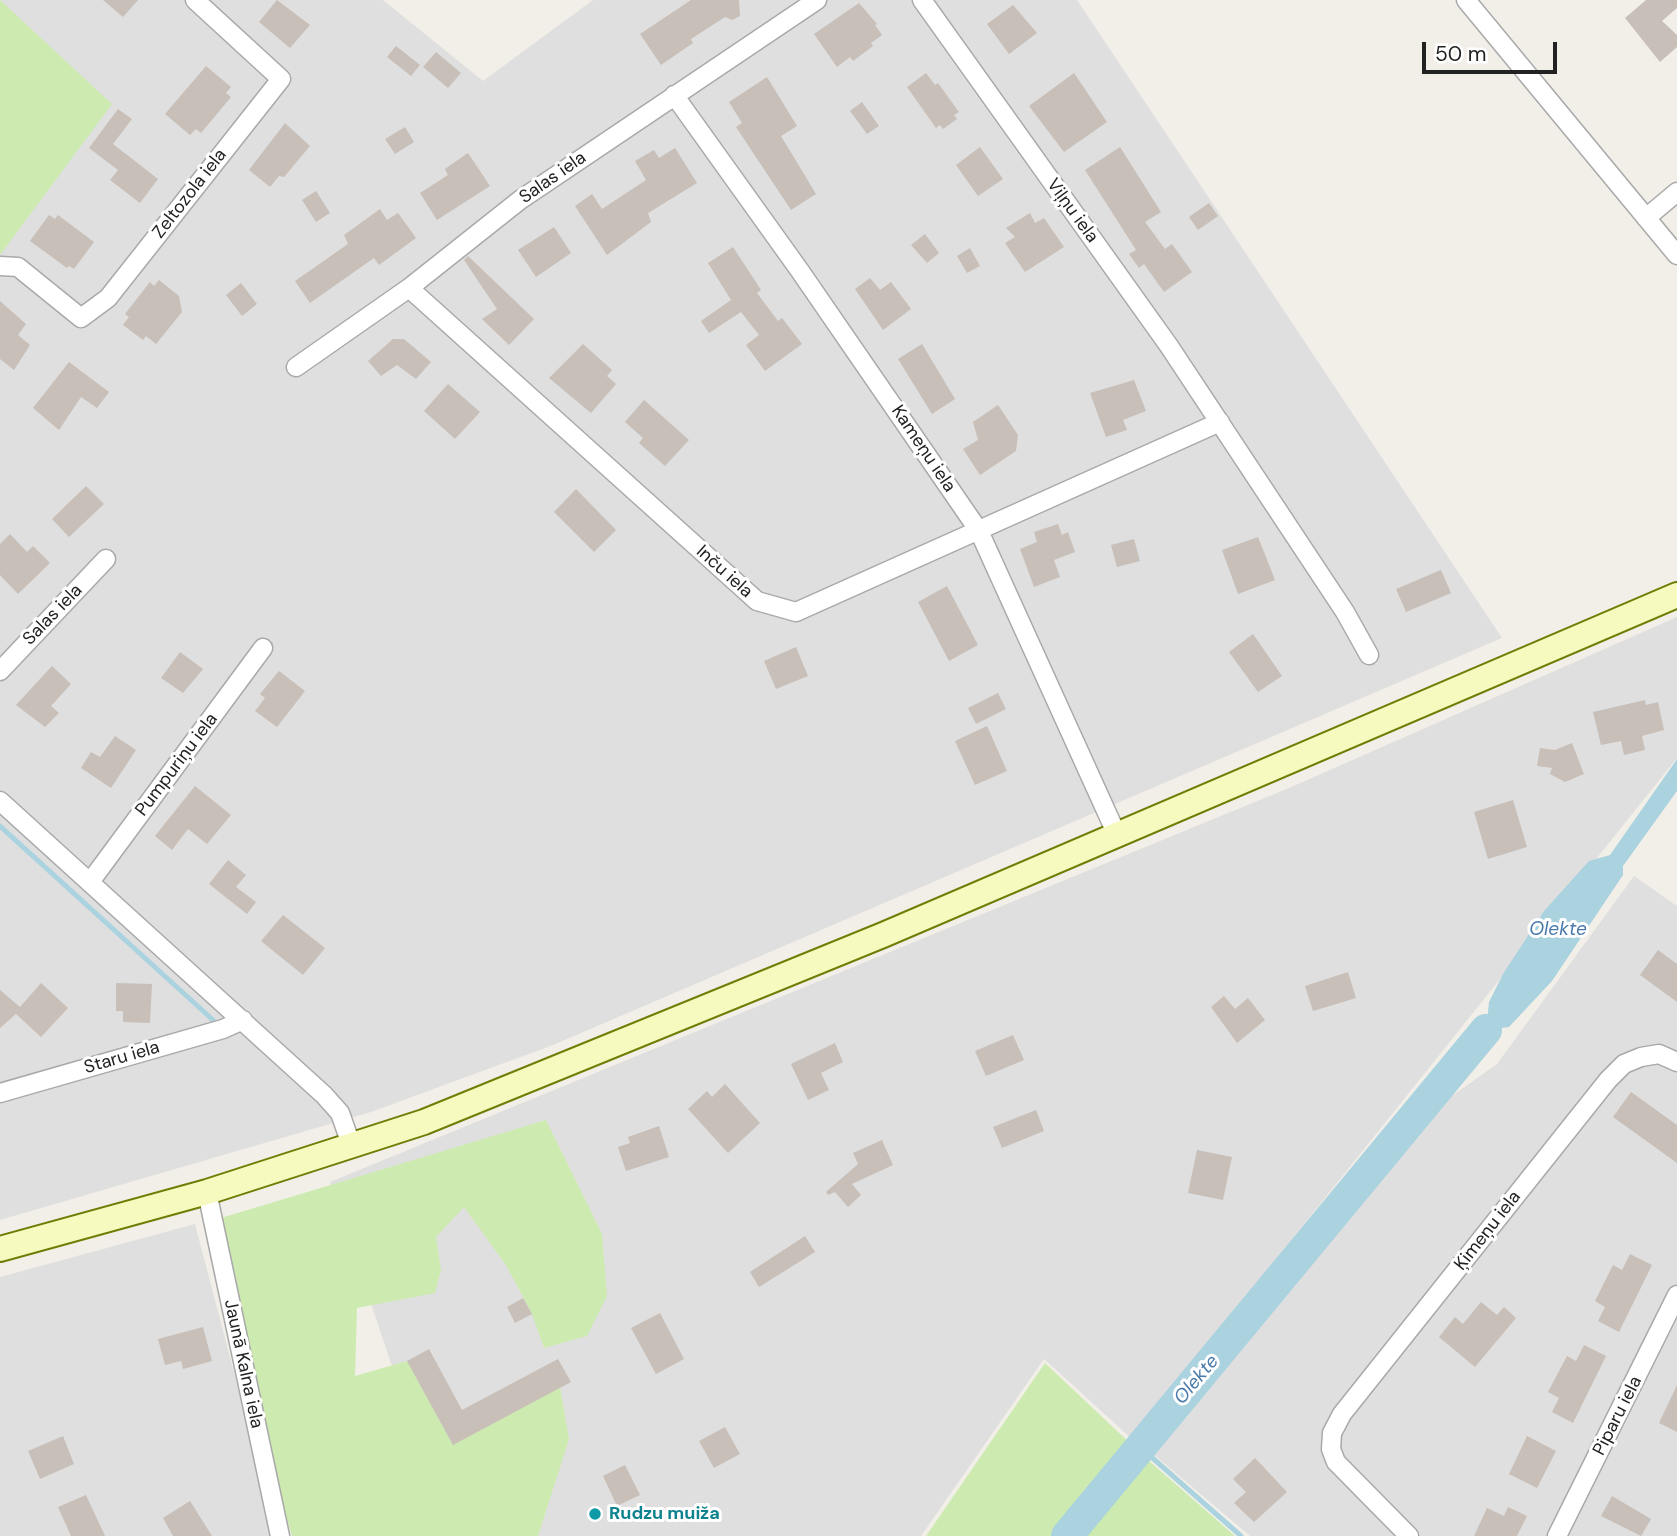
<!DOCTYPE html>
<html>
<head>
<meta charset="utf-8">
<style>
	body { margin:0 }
	#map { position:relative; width:1677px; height:1536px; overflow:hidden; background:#f2efe9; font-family:"DM Sans",sans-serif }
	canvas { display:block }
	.scale { position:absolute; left:1422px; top:42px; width:135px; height:32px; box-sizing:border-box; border:4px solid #222; border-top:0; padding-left:9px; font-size:21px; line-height:24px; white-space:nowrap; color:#222; -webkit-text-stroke:5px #fff; paint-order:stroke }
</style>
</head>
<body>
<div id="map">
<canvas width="1677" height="1536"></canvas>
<div class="scale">50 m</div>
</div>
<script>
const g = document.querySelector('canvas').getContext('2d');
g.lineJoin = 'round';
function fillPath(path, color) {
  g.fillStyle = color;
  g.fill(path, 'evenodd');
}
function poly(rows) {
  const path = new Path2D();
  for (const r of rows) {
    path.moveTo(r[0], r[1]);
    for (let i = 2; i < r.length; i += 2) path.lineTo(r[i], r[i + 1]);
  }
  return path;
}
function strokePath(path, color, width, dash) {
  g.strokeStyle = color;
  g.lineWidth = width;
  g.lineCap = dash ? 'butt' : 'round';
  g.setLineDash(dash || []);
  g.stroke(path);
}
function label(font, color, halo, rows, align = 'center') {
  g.font = font + ' "DM Sans",sans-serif';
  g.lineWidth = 6;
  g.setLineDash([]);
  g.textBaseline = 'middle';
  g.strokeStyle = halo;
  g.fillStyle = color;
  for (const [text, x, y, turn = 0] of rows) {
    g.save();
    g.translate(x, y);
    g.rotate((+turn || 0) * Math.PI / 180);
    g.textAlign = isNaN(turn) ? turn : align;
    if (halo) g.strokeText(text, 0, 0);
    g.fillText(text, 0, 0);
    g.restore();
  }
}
fillPath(poly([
	[0,0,383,0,483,81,593,0,1077,0,1502,638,553,1045,371,1112,0,1220],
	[1677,617,1677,758,1132,1439,1044,1359,921,1536,449,1536,330,1182,1289,788],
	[1634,876,1677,906,1677,1536,1250,1536,1145,1447,1439,1105,1497,1064],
	[195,1224,277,1536,0,1536,0,1277]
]), '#e0dfdf');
fillPath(poly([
	[0,0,112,104,0,255],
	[546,1120,602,1234,607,1296,587,1336,544,1348,532,1314,506,1265,464,1207,436,1237,441,1270,435,1293,357,1308,355,1376,407,1361,453,1445,560,1387,569,1439,538,1536,292,1536,276,1485,221,1218],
	[1045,1363,1133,1446,1060,1536,926,1536],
	[1140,1453,1235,1536,1080,1536]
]), '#cdebb0');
fillPath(poly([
	[1677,759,1677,791,1623,866,1623,875,1552,981,1509,1027,1486,1030,1489,1002,1503,974,1544,911,1589,861,1610,855]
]), '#aad3df');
strokePath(poly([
	[0,826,213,1020],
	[1140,1447,1241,1536]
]), '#aad3df', 5);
strokePath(poly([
	[1067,1536,1486,1030]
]), '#aad3df', 32);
fillPath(poly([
	[103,0,138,0,123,17],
	[277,0,310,25,290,48,259,22],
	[691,0,739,0,740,16,732,20,725,17,691,39,693,43,661,65,640,34],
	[1646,0,1677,0,1677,8,1662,21,1677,35,1677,47,1660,62,1625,18],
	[859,3,877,24,875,25,882,35,871,43,873,46,853,61,850,57,837,67,814,34],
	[1013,5,1037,33,1009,54,987,24],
	[396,46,420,65,411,76,387,57],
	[436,52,461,73,448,88,423,67],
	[206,66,231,87,226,93,231,97,201,133,196,129,190,135,165,114],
	[926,73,935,85,938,83,959,112,954,115,957,119,943,129,940,125,936,128,907,87],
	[1074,73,1107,122,1064,152,1029,106],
	[767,77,797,126,781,136,816,194,791,210,736,127,742,123,729,102],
	[862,102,879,126,867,134,850,111],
	[118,109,132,119,113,144,158,179,140,203,110,180,118,170,89,148],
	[285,123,310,146,284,177,279,176,270,187,249,170],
	[405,127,414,142,395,154,385,139],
	[980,147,1003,179,978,196,956,165],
	[1120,147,1161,212,1145,222,1165,249,1172,244,1192,272,1164,292,1144,264,1139,268,1129,254,1136,250,1085,170],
	[675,148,697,183,648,213,651,222,607,255,575,206,592,194,602,209,646,180,635,161,654,150,659,158],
	[468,153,490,186,437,220,420,193,448,175,445,169],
	[316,191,330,213,316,222,302,200],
	[1209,203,1218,216,1198,230,1189,217],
	[380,209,387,220,398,213,416,238,379,265,374,258,310,303,295,281,348,244,344,235],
	[1030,213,1035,223,1044,218,1064,247,1025,272,1005,243,1015,237,1006,228],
	[49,215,55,219,58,215,94,242,74,269,69,266,67,268,30,241],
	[554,227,571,253,536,277,518,250],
	[925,234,939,253,927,263,911,245],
	[733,247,761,290,757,293,778,321,782,318,802,344,765,371,746,345,759,335,741,312,709,333,701,321,731,300,708,263],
	[970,248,980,266,967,273,957,256],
	[468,256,534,319,509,345,482,319,497,309,464,260],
	[870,278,880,290,891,282,911,309,883,330,855,289],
	[159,280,179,296,182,312,156,344,146,336,143,340,123,325,129,317,125,314,150,282,154,286],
	[241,283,257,304,242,316,226,295],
	[0,301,26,324,18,335,30,345,14,370,0,359],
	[393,339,404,339,431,362,416,379,397,365,381,376,368,361],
	[583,344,612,370,607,376,616,384,591,413,549,378],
	[922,344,955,399,932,414,898,359],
	[69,362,109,392,97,408,81,397,59,430,33,408],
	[1134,380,1146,411,1123,420,1127,430,1106,437,1090,393],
	[448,384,480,412,455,439,424,411],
	[644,400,689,440,665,466,639,443,643,438,625,422],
	[998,405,1018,435,1016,451,980,475,963,449,978,440,973,422],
	[86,486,104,504,69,537,52,519],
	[576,489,616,530,594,552,554,512],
	[1058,524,1062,535,1068,532,1075,552,1054,560,1060,577,1034,587,1020,549,1037,542,1034,532],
	[10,534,27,552,33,546,50,563,18,594,0,575,0,544],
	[1258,537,1275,580,1238,594,1222,550],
	[1134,539,1140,561,1117,567,1111,545],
	[1441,570,1451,593,1406,612,1396,589],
	[947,586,978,645,949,661,918,602],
	[1253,634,1282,676,1258,692,1229,652],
	[796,647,808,676,776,689,764,661],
	[180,652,203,669,183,693,161,678],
	[52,666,71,684,51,706,59,713,45,727,16,705],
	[279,671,305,691,277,727,255,711,265,698,260,694],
	[998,693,1006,709,976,724,968,708],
	[1645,700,1646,705,1658,702,1664,730,1642,736,1645,750,1624,755,1621,741,1601,745,1593,712],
	[987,726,1007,771,975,785,955,741],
	[115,736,136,750,111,788,81,768,91,752,100,757],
	[1572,743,1584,774,1565,782,1550,774,1552,768,1537,766,1540,748,1555,750],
	[195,786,231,815,207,844,188,829,172,850,155,836],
	[1513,800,1527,847,1488,859,1474,812],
	[228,860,246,875,236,887,256,902,247,914,209,884],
	[283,915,325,948,303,975,261,941],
	[1658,950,1677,964,1677,1002,1640,975],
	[1348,972,1356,998,1313,1011,1305,986],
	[41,983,68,1008,41,1037,16,1014,0,1028,0,990,20,1007],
	[116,983,152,984,150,1023,123,1022,123,1011,116,1011],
	[1224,996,1235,1009,1248,998,1265,1020,1237,1043,1211,1007],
	[1013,1035,1024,1060,986,1076,975,1051],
	[835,1043,843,1062,821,1073,829,1090,808,1100,791,1064],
	[725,1084,760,1123,728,1153,688,1109,707,1091,712,1097],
	[1631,1092,1677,1125,1677,1163,1613,1117],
	[1036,1110,1044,1131,1002,1148,993,1127],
	[659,1126,669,1157,626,1171,618,1147,630,1143,628,1137],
	[882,1140,893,1165,852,1184,861,1195,848,1207,835,1192,828,1195,826,1192,858,1164,853,1153],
	[1197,1150,1232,1157,1223,1200,1188,1193],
	[805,1236,815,1252,759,1287,750,1272],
	[1630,1254,1652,1265,1619,1332,1598,1321,1605,1307,1595,1301,1613,1265,1622,1270],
	[523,1298,532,1314,515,1323,507,1307],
	[1481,1302,1497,1315,1504,1307,1516,1318,1475,1367,1439,1337,1455,1317,1463,1324],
	[660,1313,684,1359,656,1374,631,1328],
	[203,1327,212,1361,183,1369,181,1361,165,1365,158,1339],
	[1584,1345,1606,1356,1573,1423,1552,1412,1559,1398,1548,1392,1567,1356,1576,1361],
	[429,1349,462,1410,558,1359,571,1382,453,1445,407,1361],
	[1677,1385,1677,1432,1659,1423],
	[725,1427,740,1454,714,1468,699,1441],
	[63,1436,74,1464,40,1479,28,1451],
	[1527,1436,1556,1451,1537,1488,1509,1474],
	[1255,1458,1287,1492,1254,1522,1234,1503,1246,1492,1233,1479],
	[625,1465,640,1495,617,1506,603,1476],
	[86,1495,105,1536,71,1536,58,1507],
	[1612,1496,1651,1519,1641,1536,1601,1516],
	[190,1501,212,1536,173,1536,163,1518],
	[1508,1507,1527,1516,1517,1536,1474,1536,1487,1508,1504,1516]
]), '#c7bfb8');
const minor = poly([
	[922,0,1169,346,1345,612,1369,655],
	[1466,0,1677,255],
	[674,95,800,271,979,531,1117,835],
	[1646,218,1677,192],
	[0,266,18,267,81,318,108,298,281,79,195,0],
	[409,288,757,601,796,612,1220,422],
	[296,367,409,288,520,200,817,0],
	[0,671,106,559],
	[0,801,324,1095,340,1113,352,1147],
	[90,882,263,648],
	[0,1093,223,1029,243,1020],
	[207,1192,280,1536],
	[1409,1536,1336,1462,1331,1449,1332,1433,1342,1414,1608,1080,1624,1064,1641,1057,1659,1054,1677,1062],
	[1557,1536,1677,1295]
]);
const secondary = poly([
	[0,1249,207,1192,424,1122,883,935,1677,595]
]);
strokePath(minor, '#a9a9a9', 21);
strokePath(secondary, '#707d05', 28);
strokePath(minor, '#fff', 18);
strokePath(secondary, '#f7fabf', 24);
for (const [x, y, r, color] of [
	[595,1514,7,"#0f9aa8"]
]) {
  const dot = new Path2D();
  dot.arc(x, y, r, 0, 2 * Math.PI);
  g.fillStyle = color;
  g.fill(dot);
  strokePath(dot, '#fff', 2.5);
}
label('18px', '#222', '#fff', [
	["Salas iela",553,178,-35],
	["Zeltozola iela",190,194,-52],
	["Viļņu iela",1072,211,54],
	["Kameņu iela",923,449,56],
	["Inču iela",724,572,42],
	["Salas iela",53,615,-46],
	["Pumpuriņu iela",177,765,-53],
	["Staru iela",122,1058,-16],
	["Ķimeņu iela",1488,1231,-52],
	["Jaunā Kalna iela",243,1364,78],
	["Piparu iela",1618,1416,-63]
]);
label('bold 18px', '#0d838f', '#fff', [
	["Rudzu muiža",609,1514]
], 'left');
label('italic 19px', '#4a7aab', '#fff', [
	["Olekte",1558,930],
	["Olekte",1197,1380,-50]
]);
</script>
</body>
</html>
